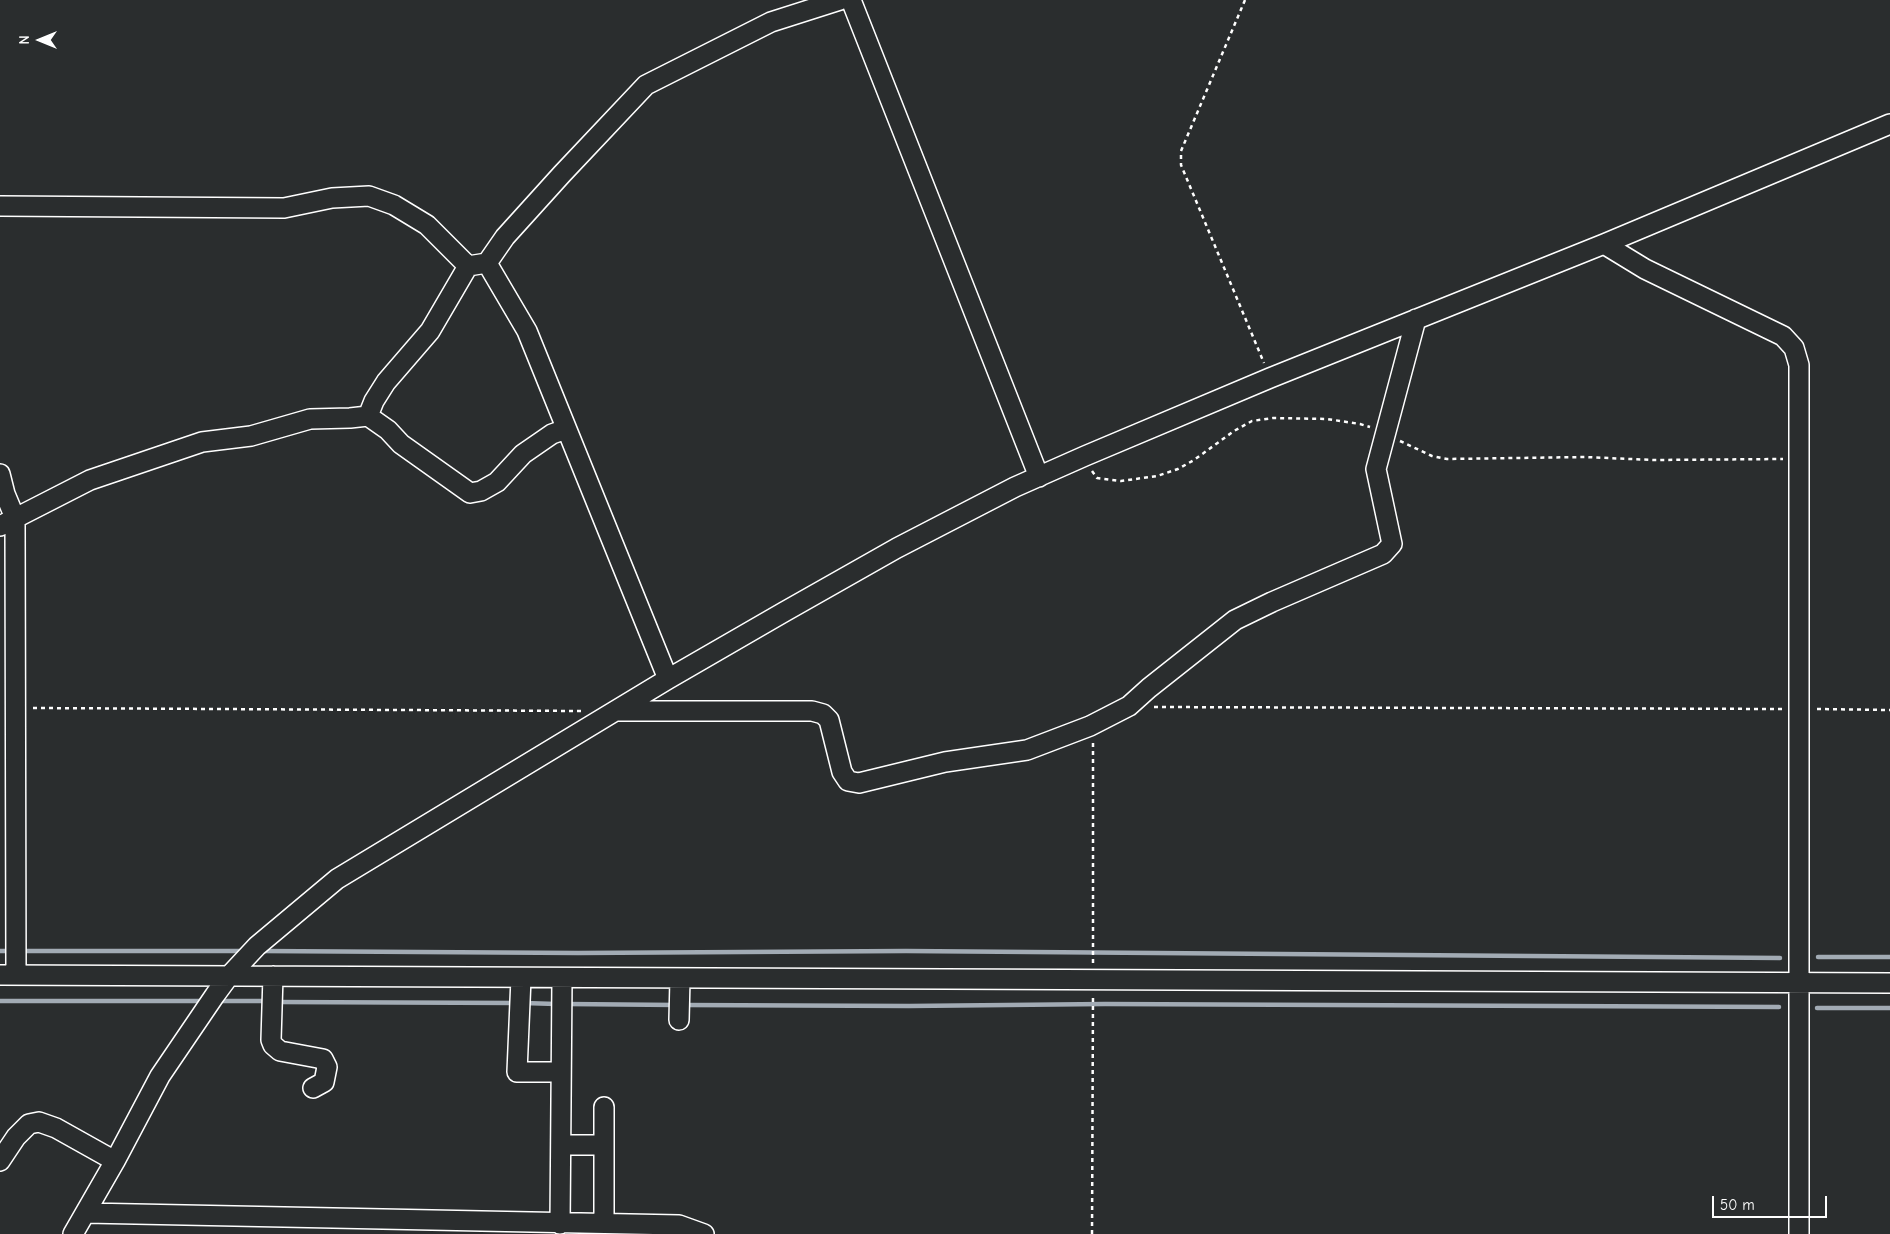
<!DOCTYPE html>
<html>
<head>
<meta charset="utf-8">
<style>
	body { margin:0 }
	#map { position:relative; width:1890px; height:1234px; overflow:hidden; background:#2a2d2e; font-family:"Comic Neue",sans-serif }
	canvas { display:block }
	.north { position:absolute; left:15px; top:15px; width:50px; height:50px; -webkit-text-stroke:4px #2a2d2e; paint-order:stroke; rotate:270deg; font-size:14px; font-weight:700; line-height:20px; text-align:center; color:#fff }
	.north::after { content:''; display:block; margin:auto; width:18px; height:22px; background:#fff; clip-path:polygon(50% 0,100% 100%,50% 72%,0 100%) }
	.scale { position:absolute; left:1712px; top:1196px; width:115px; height:22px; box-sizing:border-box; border:2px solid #fff; border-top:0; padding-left:6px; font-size:15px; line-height:18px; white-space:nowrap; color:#fff; -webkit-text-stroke:4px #2a2d2e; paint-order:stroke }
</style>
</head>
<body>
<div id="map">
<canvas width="1890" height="1234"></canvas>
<div class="north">N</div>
<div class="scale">50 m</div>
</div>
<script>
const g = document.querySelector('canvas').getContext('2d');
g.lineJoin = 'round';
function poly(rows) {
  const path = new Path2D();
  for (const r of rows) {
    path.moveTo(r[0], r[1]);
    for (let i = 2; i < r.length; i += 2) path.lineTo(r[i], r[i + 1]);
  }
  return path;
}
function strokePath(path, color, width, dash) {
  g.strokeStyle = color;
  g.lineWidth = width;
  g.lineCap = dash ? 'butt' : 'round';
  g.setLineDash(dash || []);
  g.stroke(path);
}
strokePath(poly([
	[0,951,11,951],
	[21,951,244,951],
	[261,951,578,953,906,951,1780,958],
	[1818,957,1890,957],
	[0,1001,204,1001],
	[219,1001,269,1001],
	[276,1002,516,1003],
	[524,1003,556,1004],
	[566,1004,676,1005],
	[684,1005,909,1006,1105,1004,1779,1007],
	[1817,1008,1890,1008]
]), '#a2abb4', 4.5);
const minor = poly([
	[851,0,1039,477],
	[0,206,284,208,332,198,369,196,394,205,427,225,468,266],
	[1604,244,1645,269,1783,336,1794,348,1799,365,1799,1234],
	[487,263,527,331,668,679],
	[468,266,487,263,505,237,562,174,646,85,771,22,840,0],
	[368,416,374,401,386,382,430,331,468,266],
	[0,474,5,494,15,518,16,975],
	[0,526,90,480,202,442,251,436,310,419,350,418,368,416,388,430,401,444,470,493,481,491,497,482,523,454,552,434,566,429],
	[616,711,812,711,823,714,829,720,842,772,848,781,859,783,945,762,1027,750,1090,726,1129,706,1149,688,1235,620,1272,602,1383,554,1392,544,1376,469,1416,319],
	[0,975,1890,983],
	[273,976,271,1040,273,1045,280,1051,323,1059,327,1067,324,1082,313,1088],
	[521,978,517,1072,560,1072],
	[679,1020,680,979],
	[604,1107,604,1223],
	[561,1145,604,1145],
	[0,1161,16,1137,29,1124,39,1122,56,1128,115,1161],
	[86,1213,679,1225,704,1234],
	[560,1224,562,979],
	[73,1234,115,1161,160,1076,215,995,229,976,257,946,337,879,668,679,784,612,897,548,1015,487,1085,456,1270,378,1604,244,1890,124]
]);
strokePath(minor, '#fff', 22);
strokePath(poly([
	[1245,0,1181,151,1181,165,1264,363],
	[1400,441,1432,456,1447,459,1585,457,1653,460,1783,459],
	[1092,471,1097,478,1121,481,1157,476,1178,469,1194,460,1234,431,1252,421,1273,418,1327,419,1360,424,1370,427],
	[1154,707,1784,709],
	[33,708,582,711],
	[1817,709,1890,710],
	[1093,743,1093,963],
	[1092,1234,1093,996]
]), '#fff', 2.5, [4, 4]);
strokePath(minor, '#2a2d2e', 19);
</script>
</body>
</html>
